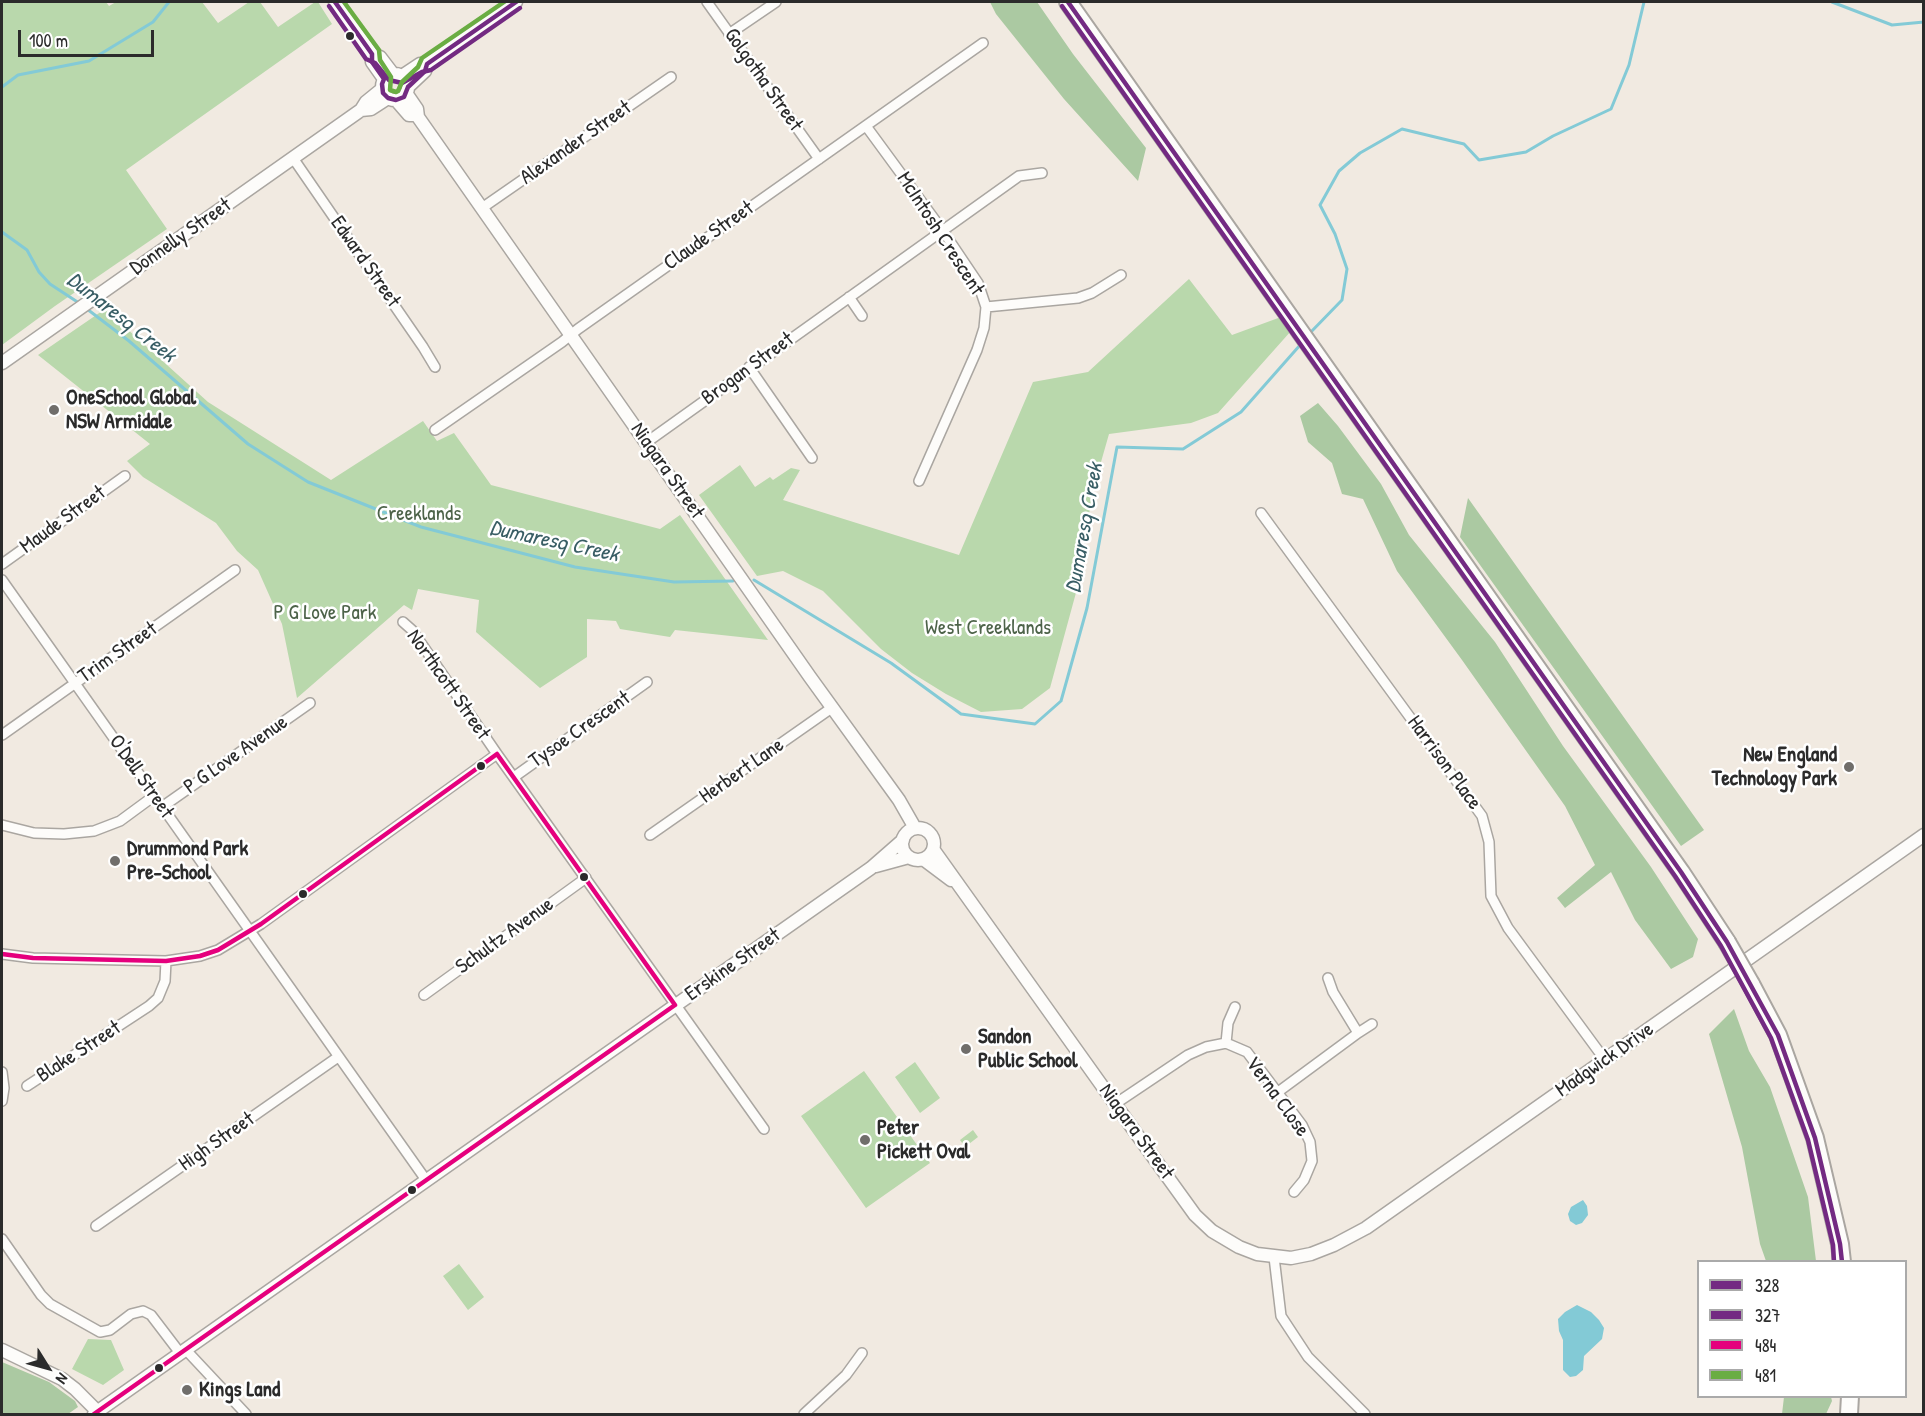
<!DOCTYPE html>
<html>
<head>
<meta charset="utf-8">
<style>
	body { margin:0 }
	#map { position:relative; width:1925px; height:1416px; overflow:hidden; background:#f1eae1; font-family:"Patrick Hand",sans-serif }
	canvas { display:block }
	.frame { position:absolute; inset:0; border:3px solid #2b2b2b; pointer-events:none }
	.legend { position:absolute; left:1697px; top:1260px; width:210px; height:138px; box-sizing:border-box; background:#fff; border:2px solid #aaa; margin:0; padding:8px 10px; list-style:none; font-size:18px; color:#2b2b2b }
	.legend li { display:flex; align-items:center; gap:12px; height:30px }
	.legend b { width:30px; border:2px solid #aaa }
	.north { position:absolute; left:18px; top:1338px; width:60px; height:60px; -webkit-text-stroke:4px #fff; paint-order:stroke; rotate:127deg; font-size:16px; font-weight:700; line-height:24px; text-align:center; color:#2b2b2b }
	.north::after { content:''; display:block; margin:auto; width:21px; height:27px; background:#2b2b2b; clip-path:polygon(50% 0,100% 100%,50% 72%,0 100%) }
	.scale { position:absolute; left:18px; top:30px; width:136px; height:27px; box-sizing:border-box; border:3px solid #2b2b2b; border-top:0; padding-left:8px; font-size:18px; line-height:21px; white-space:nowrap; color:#2b2b2b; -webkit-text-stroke:4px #fff; paint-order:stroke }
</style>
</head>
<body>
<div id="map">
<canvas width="1925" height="1416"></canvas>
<div class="frame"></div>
<ul class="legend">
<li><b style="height:8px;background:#732a82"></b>328</li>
<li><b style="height:8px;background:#732a82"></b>327</li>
<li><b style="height:8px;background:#e5007d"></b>484</li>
<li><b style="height:8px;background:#6aad43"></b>481</li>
</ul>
<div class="north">N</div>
<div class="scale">100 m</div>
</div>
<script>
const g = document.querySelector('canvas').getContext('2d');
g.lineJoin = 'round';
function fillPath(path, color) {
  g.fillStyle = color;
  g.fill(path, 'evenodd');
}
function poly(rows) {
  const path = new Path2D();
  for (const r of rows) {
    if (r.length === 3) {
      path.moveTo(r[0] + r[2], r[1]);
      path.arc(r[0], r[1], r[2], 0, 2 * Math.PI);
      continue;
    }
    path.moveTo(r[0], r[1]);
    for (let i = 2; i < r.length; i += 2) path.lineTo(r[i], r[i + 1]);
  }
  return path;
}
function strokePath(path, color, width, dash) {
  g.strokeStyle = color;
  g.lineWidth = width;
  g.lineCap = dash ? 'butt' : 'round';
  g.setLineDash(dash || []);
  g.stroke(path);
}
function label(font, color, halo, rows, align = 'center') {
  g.font = font + ' "Patrick Hand",sans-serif';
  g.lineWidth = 5;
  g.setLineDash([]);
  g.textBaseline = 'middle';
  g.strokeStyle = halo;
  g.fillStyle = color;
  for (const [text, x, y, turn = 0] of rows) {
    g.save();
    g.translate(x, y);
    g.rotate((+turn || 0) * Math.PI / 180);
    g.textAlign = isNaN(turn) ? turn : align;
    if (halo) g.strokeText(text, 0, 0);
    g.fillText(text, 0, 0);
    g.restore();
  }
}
fillPath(poly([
	[2,2,106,2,109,6,116,2,202,2,218,23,249,2,260,2,278,27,315,2,318,2,332,24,126,170,167,229,55,306,2,345],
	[1189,279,1232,335,1281,317,1291,331,1218,413,1191,423,1109,434,1093,490,1077,589,1050,688,1022,709,981,712,946,694,912,673,881,649,823,591,783,571,757,576,699,495,740,465,755,487,770,477,773,480,791,468,800,470,783,500,959,555,1033,382,1088,372],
	[105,309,208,402,331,480,423,421,437,441,454,433,491,485,660,529,680,515,768,640,675,630,670,637,620,629,616,621,587,619,587,657,540,688,476,632,479,600,418,589,412,610,404,605,297,698,282,624,258,570,237,551,216,523,143,477,127,461,150,444,38,355],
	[915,1062,940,1098,920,1113,895,1077],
	[864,1071,930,1163,866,1208,801,1116],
	[973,1130,978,1137,965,1147,960,1140],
	[459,1264,484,1297,468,1310,443,1276],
	[88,1339,111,1340,124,1370,103,1385,72,1369]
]), '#b9d8ac');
fillPath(poly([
	[990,2,1037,2,1073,54,1146,148,1138,181,1064,99,996,14],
	[1318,403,1338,426,1381,484,1409,535,1495,642,1563,746,1651,867,1698,939,1693,957,1671,969,1635,920,1611,872,1565,908,1557,898,1595,865,1565,806,1462,660,1397,571,1363,499,1342,494,1332,463,1308,442,1300,416],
	[1468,498,1704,830,1681,846,1460,537],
	[1734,1009,1749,1051,1770,1087,1808,1197,1816,1261,1766,1261,1760,1244,1742,1147,1709,1034],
	[2,1362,49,1382,75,1401,78,1407,68,1414,2,1414],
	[1784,1397,1831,1397,1832,1401,1826,1414,1782,1414]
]), '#abc9a2');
fillPath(poly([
	[1583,1200,1587,1206,1588,1215,1582,1223,1576,1225,1570,1221,1568,1214,1571,1207],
	[1577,1305,1591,1312,1599,1320,1604,1328,1602,1339,1584,1356,1583,1370,1576,1376,1570,1377,1563,1370,1563,1340,1559,1331,1558,1319,1565,1312]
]), '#83cad6');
strokePath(poly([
	[1832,2,1892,25,1924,22],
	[2,87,18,75,89,61,153,22,169,2],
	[2,232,27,250,39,272,50,284,79,303],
	[87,309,129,341,248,444,308,482,421,527,575,567,674,582,733,581],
	[1309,334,1342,300,1347,269,1335,234,1320,205,1339,171,1360,153,1402,129,1464,144,1479,160,1526,152,1553,136,1611,109,1629,65,1644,2],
	[754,580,891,663,961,714,1035,724,1061,701,1087,608,1117,447,1183,449,1241,412,1301,344]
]), '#83cad6', 3);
const street = poly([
	[707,2,819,159],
	[729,34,776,2],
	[866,126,943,231,978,283,986,307,984,328,977,350,919,481],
	[293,158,423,347,435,367],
	[482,208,671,77],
	[849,297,862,316],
	[986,307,1078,298,1092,293,1121,275],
	[749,367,812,458],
	[435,430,562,342,578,329,983,43],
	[647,442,1019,176,1042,173],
	[1261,513,1482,816,1489,842,1491,896,1508,928,1605,1060],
	[2,564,125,476],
	[2,580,426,1180],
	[403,622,412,630,497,754,764,1129],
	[2,735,235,570],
	[514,777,647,682],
	[162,807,310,703],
	[2,825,34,833,64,834,94,831,120,821,154,796],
	[650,835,833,707],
	[2,954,33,958,166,961,200,956,218,950,261,924,497,754],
	[424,995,586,878],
	[1358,1033,1372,1024],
	[1226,1043,1228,1023,1235,1007],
	[2,1072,4,1088,2,1101],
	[27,1086,149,1006,158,998,165,981,166,961],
	[1278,1092,1358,1033,1333,992,1328,978],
	[1115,1104,1188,1055,1206,1047,1226,1043,1247,1052,1302,1125,1310,1142,1312,1161,1304,1180,1294,1192],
	[96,1226,338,1057],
	[2,1239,41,1295,50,1304,100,1332,110,1330,131,1314,143,1311,151,1315,180,1353],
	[1274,1257,1281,1316,1308,1357,1365,1414],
	[186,1350,246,1414],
	[804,1414,846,1375,862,1353]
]);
const secondary = poly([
	[335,2,372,54,372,62,384,79],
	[372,54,380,57,393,74],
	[395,87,13],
	[402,76,420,64,427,64,516,2],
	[408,87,425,71,427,64],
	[406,93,417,109,418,117,810,677,899,800,915,828],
	[396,100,409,115,417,115],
	[361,110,366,102,382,89],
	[2,363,361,110,371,109,388,98],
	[918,844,16],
	[933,849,1115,1104,1195,1215,1212,1231,1239,1247,1257,1254,1291,1258,1311,1254,1334,1245,1366,1228,1924,835],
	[923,859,951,880],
	[876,866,909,857],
	[2,1350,62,1379,75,1389,98,1412],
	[94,1414,871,868,903,840]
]);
const highway = poly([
	[1068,2,1681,872,1727,942],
	[1751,984,1778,1035,1815,1138,1840,1244,1842,1262],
	[1849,1414,1850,1396]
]);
strokePath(street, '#aaa6a1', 12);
strokePath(secondary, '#aaa6a1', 15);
strokePath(highway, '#aaa6a1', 20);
strokePath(street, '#fdfcfa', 9);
strokePath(secondary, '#fdfcfa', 12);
strokePath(highway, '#fdfcfa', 16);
const highwayBridge = poly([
	[1727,942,1751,984]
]);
strokePath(highwayBridge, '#aaa6a1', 20, []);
strokePath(highwayBridge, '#fdfcfa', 16);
strokePath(poly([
	[335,2,372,54,372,62,384,79,382,84,383,93,388,98,396,100,404,97,408,87,425,71,427,64,516,2],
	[1068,2,1681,872,1727,942,1778,1035,1815,1138,1840,1244,1842,1262]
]), '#732a82', 4.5);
strokePath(poly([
	[329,6,366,59,375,63,389,80,402,83,422,72,431,70,520,8],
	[1062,6,1675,876,1721,946,1771,1038,1808,1140,1833,1245,1834,1262]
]), '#732a82', 4.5);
strokePath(poly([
	[2,954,33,958,166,961,200,956,218,950,261,924,497,754,675,1005,94,1414]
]), '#e5007d', 4.5);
strokePath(poly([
	[344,2,379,50,380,60,391,77,390,90,396,92,398,91,402,82,418,67,422,58,504,2]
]), '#6aad43', 4.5);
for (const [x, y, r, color] of [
	[350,36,5,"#2b2b2b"],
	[54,410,6,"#706e6b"],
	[481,766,5,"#2b2b2b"],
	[1849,767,6,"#706e6b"],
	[115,861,6,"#706e6b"],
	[584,877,5,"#2b2b2b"],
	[303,894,5,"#2b2b2b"],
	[966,1049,6,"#706e6b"],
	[865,1140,6,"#706e6b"],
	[412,1190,5,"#2b2b2b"],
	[159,1368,5,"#2b2b2b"],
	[187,1390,6,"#706e6b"]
]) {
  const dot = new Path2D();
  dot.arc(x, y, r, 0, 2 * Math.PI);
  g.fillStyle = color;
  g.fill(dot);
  strokePath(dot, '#fff', 2);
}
label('21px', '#2b2b2b', '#fff', [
	["Golgotha Street",763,80,55],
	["Alexander Street",576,143,-35],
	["McIntosh Crescent",940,234,57],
	["Claude Street",709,236,-35],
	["Donnelly Street",181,237,-35],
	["Edward Street",365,262,55],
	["Brogan Street",748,369,-36],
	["Niagara Street",667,471,55],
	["Maude Street",63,520,-36],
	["Trim Street",118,653,-35],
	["Northcott Street",448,685,55],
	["Tysoe Crescent",580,730,-35],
	["P G Love Avenue",236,755,-35],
	["Harrison Place",1444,763,54],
	["Herbert Lane",742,771,-35],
	["O'Dell Street",141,777,55],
	["Schultz Avenue",505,936,-36],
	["Erskine Street",733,965,-35],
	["Blake Street",79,1052,-33],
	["Madgwick Drive",1605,1060,-35],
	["Verna Close",1277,1097,54],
	["Niagara Street",1136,1132,54],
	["High Street",217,1142,-35]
]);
label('bold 21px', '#2b2b2b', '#fff', [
	["OneSchool Global",66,398],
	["NSW Armidale",66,422],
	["New England",1837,755,"right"],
	["Technology Park",1837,779,"right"],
	["Drummond Park",127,849],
	["Pre-School",127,873],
	["Sandon",978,1037],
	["Public School",978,1061],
	["Peter",877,1128],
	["Pickett Oval",877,1152],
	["Kings Land",199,1390]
], 'left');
label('21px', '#4d6349', '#fff', [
	["Creeklands",419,514],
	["P G Love Park",325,613],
	["West Creeklands",988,628]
]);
label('italic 22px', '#395e65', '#fff', [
	["Dumaresq Creek",121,318,38],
	["Dumaresq Creek",1085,528,-80],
	["Dumaresq Creek",554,542,12]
]);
</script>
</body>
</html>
